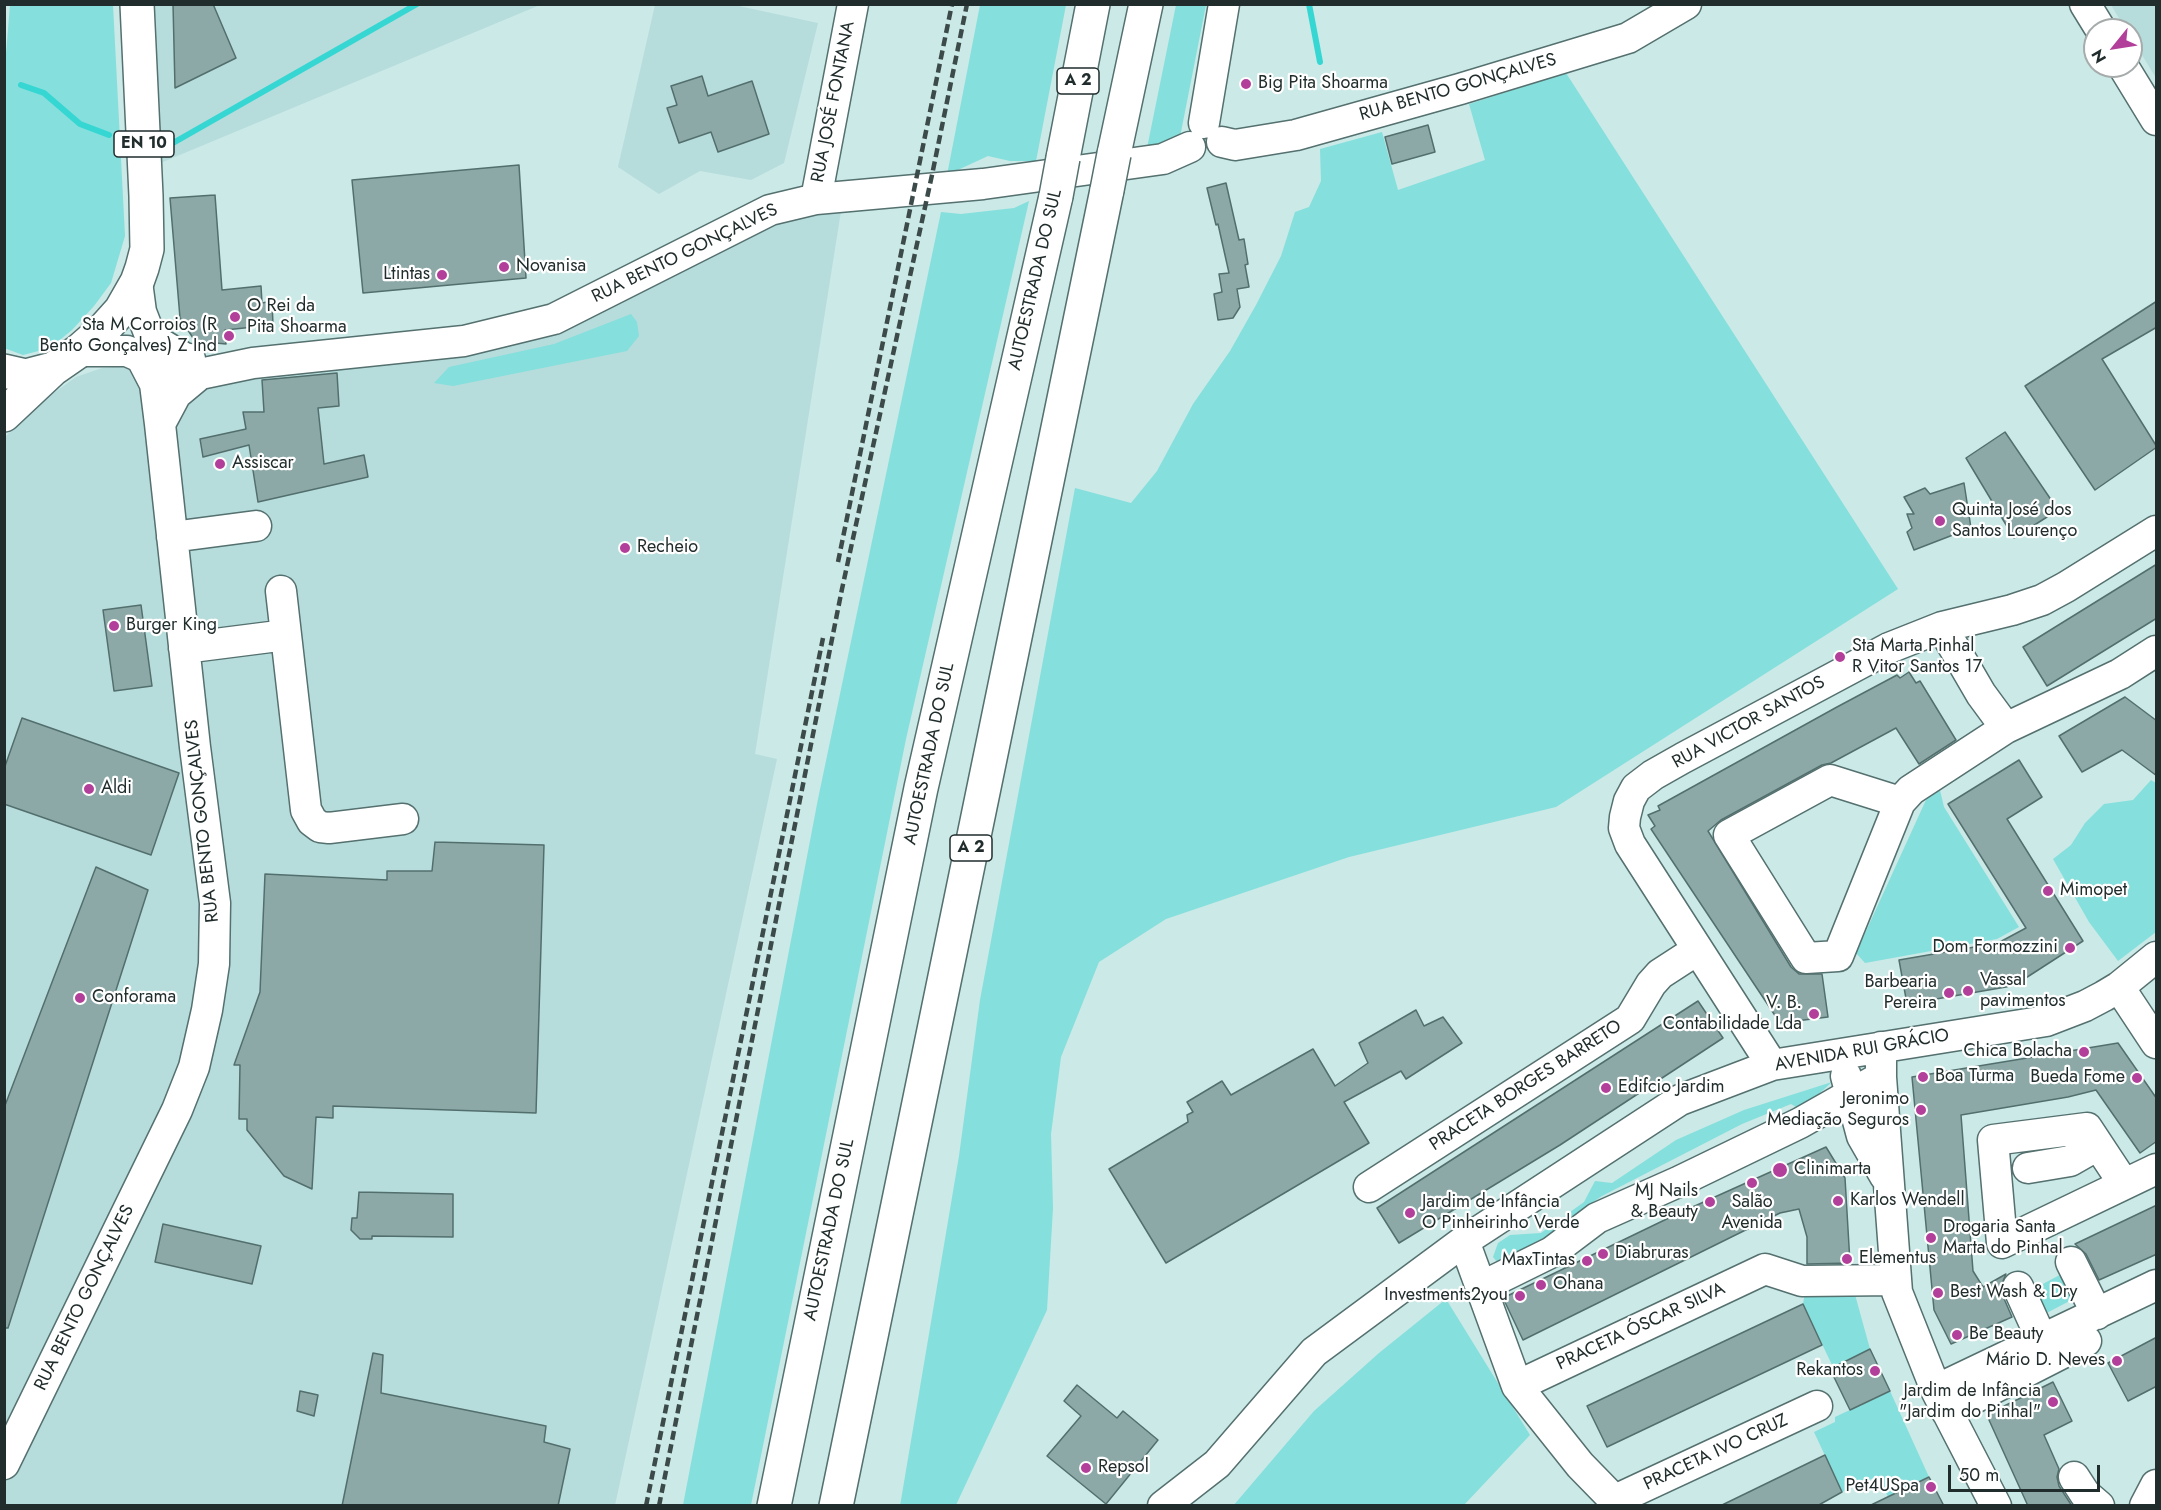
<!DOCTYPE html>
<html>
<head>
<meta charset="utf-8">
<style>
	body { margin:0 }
	#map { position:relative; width:2161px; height:1510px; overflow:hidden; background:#cae9e7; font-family:Jost,sans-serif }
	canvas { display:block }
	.frame { position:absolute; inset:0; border:6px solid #212d2c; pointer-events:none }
	.north { position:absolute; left:2083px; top:18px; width:60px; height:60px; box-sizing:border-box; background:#fff; border:2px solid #a6abab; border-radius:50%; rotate:240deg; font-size:16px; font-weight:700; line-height:24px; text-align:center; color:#212d2c }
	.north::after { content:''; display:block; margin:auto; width:21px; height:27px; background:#b23f99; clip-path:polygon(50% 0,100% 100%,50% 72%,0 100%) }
	.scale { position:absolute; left:1948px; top:1465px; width:152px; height:27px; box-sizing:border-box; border:3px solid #212d2c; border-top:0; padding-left:8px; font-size:18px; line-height:21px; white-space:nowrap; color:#212d2c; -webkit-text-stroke:4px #fff; paint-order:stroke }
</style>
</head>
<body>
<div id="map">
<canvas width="2161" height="1510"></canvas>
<div class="frame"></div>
<div class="north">N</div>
<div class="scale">50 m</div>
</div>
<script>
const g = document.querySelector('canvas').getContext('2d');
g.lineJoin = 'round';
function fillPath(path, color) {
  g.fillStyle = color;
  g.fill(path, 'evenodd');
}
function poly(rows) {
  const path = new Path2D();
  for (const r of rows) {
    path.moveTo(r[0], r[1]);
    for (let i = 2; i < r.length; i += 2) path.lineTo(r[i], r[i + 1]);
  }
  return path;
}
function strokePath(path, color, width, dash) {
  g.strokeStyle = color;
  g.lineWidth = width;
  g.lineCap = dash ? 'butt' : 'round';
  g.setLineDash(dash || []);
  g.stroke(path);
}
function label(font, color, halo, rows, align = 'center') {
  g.font = font + ' Jost,sans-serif';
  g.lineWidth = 4.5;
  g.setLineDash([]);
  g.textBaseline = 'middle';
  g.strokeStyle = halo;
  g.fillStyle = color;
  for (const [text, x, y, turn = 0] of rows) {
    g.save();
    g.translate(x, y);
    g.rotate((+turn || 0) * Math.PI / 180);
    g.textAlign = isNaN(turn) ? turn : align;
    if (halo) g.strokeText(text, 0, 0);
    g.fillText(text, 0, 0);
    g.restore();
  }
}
fillPath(poly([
	[149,4,540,5,158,164],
	[655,5,734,5,818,23,784,163,751,180,700,171,659,194,618,167],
	[2111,5,2156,5,2156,78,2131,37,2131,30,2126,30],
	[828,210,841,211,755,754,777,759,615,1505,5,1506,5,437,37,405,76,377,102,368,525,333,778,221]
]), '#b6dddc');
fillPath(poly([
	[10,5,113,5,125,236,111,283,94,306,72,330,50,348,23,355,4,348,4,78],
	[980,5,1066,5,1036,161,1010,161,988,156,947,175],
	[1176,5,1206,5,1180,137,1146,153],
	[1566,73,1898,589,1556,807,1349,857,1166,919,1099,962,1061,1057,1051,1134,1053,1208,1047,1310,956,1505,900,1506,959,1156,980,1000,1075,488,1131,503,1157,471,1193,404,1230,351,1256,305,1281,256,1295,212,1309,207,1321,181,1320,149,1382,132,1398,190,1485,160,1469,104],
	[1029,201,906,739,751,1505,683,1505,818,799,941,212,961,214,1014,208],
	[631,314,637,322,639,336,627,351,453,386,434,383,449,367,554,344],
	[2151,780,2156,783,2156,932,2118,961,2089,922,2053,859,2071,845,2085,823,2104,804,2133,800],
	[1939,786,1944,807,2019,927,1997,939,1865,963,1856,953,1926,800],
	[1832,1082,1801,1110,1791,1104,1742,1124,1602,1196,1593,1202,1588,1211,1503,1269,1493,1257,1498,1243,1510,1235,1541,1233,1584,1202,1595,1181,1612,1183,1676,1140,1744,1110],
	[2069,1270,2083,1294,2037,1318,2026,1293],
	[1851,1280,1870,1349,1833,1367,1803,1304,1807,1281],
	[1446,1299,1530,1435,1464,1505,1233,1506,1314,1411,1379,1353],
	[1890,1391,1929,1477,1888,1497,1878,1476,1842,1492,1814,1432,1835,1422,1835,1417]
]), '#85dfdc');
strokePath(poly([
	[1309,4,1320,62],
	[21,85,44,93,80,124,109,135],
	[173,143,417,4]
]), '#36d6d3', 6);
const building = poly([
	[173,4,213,4,236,58,175,88,173,4],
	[702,76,708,96,752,81,769,134,718,152,711,132,679,143,667,108,677,105,671,86,702,76],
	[1428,125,1435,152,1392,164,1385,137,1428,125],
	[519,165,526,278,363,293,352,180,519,165],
	[1226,183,1239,240,1244,239,1248,264,1245,265,1249,287,1237,289,1240,307,1233,318,1218,320,1214,294,1222,292,1219,274,1229,273,1218,224,1216,225,1207,188,1226,183],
	[215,195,222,290,261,286,262,303,272,301,273,325,225,330,226,344,195,341,180,318,170,198,215,195],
	[2157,301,2157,327,2102,359,2157,447,2095,490,2025,386,2157,301],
	[337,373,339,406,318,408,324,464,364,455,368,477,258,502,249,445,203,457,200,439,246,429,243,412,264,412,262,380,337,373],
	[2005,432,2058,510,2014,538,1966,458,2005,432],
	[1964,483,1971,528,1914,550,1907,532,1912,528,1907,514,1914,514,1904,497,1925,488,1930,494,1964,483],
	[2157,564,2157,618,2047,686,2023,647,2157,564],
	[141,605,152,686,114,691,103,610,141,605],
	[1909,672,1916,683,1920,681,1956,740,1919,764,1896,728,1831,763,1822,765,1721,820,1708,831,1791,967,1799,974,1822,974,1828,1017,1780,1023,1651,829,1655,826,1648,815,1660,810,1658,806,1837,707,1897,675,1900,678,1909,672],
	[2125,697,2157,721,2157,776,2122,750,2082,772,2059,736,2125,697],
	[22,718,179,773,151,855,4,804,4,769,22,718],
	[2019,760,2042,797,2007,819,2083,941,2018,983,2006,987,1907,1004,1899,960,1998,943,2026,928,1948,804,2019,760],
	[435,842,544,845,536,1113,333,1106,333,1118,316,1117,312,1189,284,1176,247,1130,247,1119,239,1119,240,1065,234,1065,260,992,265,874,387,880,387,871,432,871,435,842],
	[96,867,148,890,8,1328,4,1328,4,1108,96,867],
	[1698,1001,1723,1038,1560,1145,1399,1243,1377,1208,1698,1001],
	[1416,1010,1424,1026,1443,1017,1462,1043,1406,1079,1401,1071,1344,1102,1369,1143,1166,1263,1109,1169,1188,1122,1187,1115,1193,1112,1187,1102,1222,1081,1231,1095,1313,1049,1335,1086,1368,1063,1359,1043,1416,1010],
	[2118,1043,2157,1099,2157,1141,2140,1153,2096,1090,2068,1097,1961,1115,1973,1271,1983,1287,2006,1274,2001,1286,2002,1294,2012,1317,1951,1344,1934,1310,1912,1077,2118,1043],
	[1826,1147,1845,1178,1850,1263,1807,1264,1807,1237,1799,1209,1780,1213,1523,1340,1503,1298,1677,1214,1826,1147],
	[359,1192,453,1194,453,1237,372,1236,372,1239,360,1239,351,1230,352,1218,357,1218,359,1192],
	[2157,1205,2157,1254,2099,1280,2086,1254,2075,1244,2157,1205],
	[163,1224,261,1246,252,1284,155,1262,163,1224],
	[1803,1304,1822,1345,1607,1447,1587,1406,1803,1304],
	[2157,1337,2157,1386,2128,1401,2108,1363,2157,1337],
	[1870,1349,1890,1391,1850,1410,1830,1369,1870,1349],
	[373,1353,383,1355,381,1393,546,1426,544,1442,570,1449,558,1506,342,1506,373,1353],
	[2053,1382,2072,1421,2044,1435,2059,1469,2057,1477,2059,1486,2072,1506,2028,1506,1989,1420,1992,1412,2053,1382],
	[1077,1385,1117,1418,1123,1411,1158,1440,1106,1504,1047,1456,1081,1416,1064,1401,1077,1385],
	[300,1391,318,1395,314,1416,297,1411,300,1391],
	[1825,1455,1842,1492,1817,1506,1720,1506,1825,1455],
	[1929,1477,1944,1506,1869,1506,1929,1477]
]);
fillPath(building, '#8ca9a8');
strokePath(building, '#536f6d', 1.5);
const minor = poly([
	[2085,4,2101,30],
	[2123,66,2156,120],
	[1204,123,1224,4],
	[1222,142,1235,145,1296,135,1460,89,1628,38,1686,4],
	[816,199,853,4],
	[137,282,141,312,151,338,186,359,190,359],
	[79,351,127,351,174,372,200,374,253,363,464,341,554,319,770,210,816,199,983,184,1163,159,1190,147],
	[141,357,155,384,160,424,176,394,200,374],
	[172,537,256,526],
	[281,591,306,810,312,821,320,827,329,828,403,819],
	[1942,627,1981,694,2006,728,2120,674,2156,651],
	[184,648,286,635],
	[1900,802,1830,780,1729,835,1806,958,1838,956,1900,802,1911,790,2006,728],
	[2119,987,2156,1043],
	[1881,1047,1881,1077,1897,1292,1936,1390,1996,1506],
	[1772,1065,1630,844,1624,828,1625,817,1629,801,1636,788,1653,775,1683,758,1889,648,1942,627,2012,610,2042,600,2066,587,2156,531],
	[1846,1076,1862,1136,1885,1176],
	[2028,1168,2070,1161,2098,1145],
	[2124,1184,2087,1128,1993,1140,2002,1243,2156,1169],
	[1369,1187,1630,1019,1651,984,1660,974,1697,950],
	[1464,1241,1517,1386,1580,1465,1620,1506],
	[2071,1262,2097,1314],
	[1481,1287,1552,1252,1597,1218,1678,1182,1800,1123,1881,1077],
	[2018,1287,2042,1340],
	[1517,1386,1765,1269,1802,1281,1896,1280],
	[1936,1390,2156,1285],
	[1947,1412,2086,1341],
	[4,1464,177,1110,194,1067,207,1010,214,964,215,903,195,747,160,424],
	[2074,1477,2085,1494,2099,1506],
	[1615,1500,1817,1406],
	[1163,1506,1217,1464,1314,1352,1464,1241,1680,1100,1772,1065,2046,1021,2085,1006,2104,996,2119,987,2156,957],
	[2145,1506,2156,1485]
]);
const major = poly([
	[4,371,26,376,53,369],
	[4,415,53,369,79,351,103,330,121,310,137,282,142,268,147,249,146,196,137,4]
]);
const highway = poly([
	[1114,154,1146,4],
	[1063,158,1093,4],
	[774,1506,921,788,1056,196],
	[836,1506,1107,190]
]);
strokePath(minor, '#54706f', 33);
strokePath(major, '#54706f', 36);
strokePath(highway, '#54706f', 36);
strokePath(minor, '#fff', 30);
strokePath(major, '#fff', 33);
strokePath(highway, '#fff', 33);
strokePath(poly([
	[838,562,952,4],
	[646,1506,823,638],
	[659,1506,842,589,932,175,967,4]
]), '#3c4b4a', 4.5, [9, 4.5]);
const highwayBridge = poly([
	[1107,190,1114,154],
	[1056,196,1063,158]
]);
strokePath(highwayBridge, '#54706f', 36, []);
strokePath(highwayBridge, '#fff', 33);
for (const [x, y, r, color] of [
	[1246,84,6,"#b23f99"],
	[504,267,6,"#b23f99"],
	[442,275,6,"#b23f99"],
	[235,317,6,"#b23f99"],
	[229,336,6,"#b23f99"],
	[220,464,6,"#b23f99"],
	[1940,521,6,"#b23f99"],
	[625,548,6,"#b23f99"],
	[114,626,6,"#b23f99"],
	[1840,657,6,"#b23f99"],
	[89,789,6,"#b23f99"],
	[2048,891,6,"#b23f99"],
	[2070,948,6,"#b23f99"],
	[1968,991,6,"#b23f99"],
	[1949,993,6,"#b23f99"],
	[80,998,6,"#b23f99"],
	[1814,1014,6,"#b23f99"],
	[2084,1052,6,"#b23f99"],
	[1923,1077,6,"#b23f99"],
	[2137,1078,6,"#b23f99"],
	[1606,1088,6,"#b23f99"],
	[1921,1110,6,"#b23f99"],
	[1780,1170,8,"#b23f99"],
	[1752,1183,6,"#b23f99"],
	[1838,1201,6,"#b23f99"],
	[1710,1202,6,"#b23f99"],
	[1410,1213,6,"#b23f99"],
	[1931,1238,6,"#b23f99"],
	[1603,1254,6,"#b23f99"],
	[1847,1259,6,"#b23f99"],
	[1587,1261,6,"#b23f99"],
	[1541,1285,6,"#b23f99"],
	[1938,1293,6,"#b23f99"],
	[1520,1296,6,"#b23f99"],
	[1957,1335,6,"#b23f99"],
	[2117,1361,6,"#b23f99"],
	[1875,1371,6,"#b23f99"],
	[2053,1402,6,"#b23f99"],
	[1086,1468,6,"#b23f99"],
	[1931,1487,6,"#b23f99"]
]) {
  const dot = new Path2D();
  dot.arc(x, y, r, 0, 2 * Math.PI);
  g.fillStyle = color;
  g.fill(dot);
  strokePath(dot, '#fff', 2);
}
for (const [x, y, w] of [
	[1078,81,42],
	[144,144,60],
	[971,848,42]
]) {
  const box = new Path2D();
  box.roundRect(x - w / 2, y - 13, w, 26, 4.5);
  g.fillStyle = '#fff';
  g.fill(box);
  strokePath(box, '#212d2c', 1.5);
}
label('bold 16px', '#212d2c', null, [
	["A 2",1078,81],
	["EN 10",144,144],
	["A 2",971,848]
]);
label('18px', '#212d2c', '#fff', [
	["Big Pita Shoarma",1258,84],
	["Novanisa",516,267],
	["Ltintas",430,275,"right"],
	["O Rei da",247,307],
	["Pita Shoarma",247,328],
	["Sta M Corroios (R",217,326,"right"],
	["Bento Gonçalves) Z Ind",217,347,"right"],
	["Assiscar",232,464],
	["Quinta José dos",1952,511],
	["Santos Lourenço",1952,532],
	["Recheio",637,548],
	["Burger King",126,626],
	["Sta Marta Pinhal",1852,647],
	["R Vitor Santos 17",1852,668],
	["Aldi",101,789],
	["Mimopet",2060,891],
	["Dom Formozzini",2058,948,"right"],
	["Vassal",1980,981],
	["pavimentos",1980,1002],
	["Barbearia",1937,983,"right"],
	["Pereira",1937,1004,"right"],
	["Conforama",92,998],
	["V. B.",1802,1004,"right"],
	["Contabilidade Lda",1802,1025,"right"],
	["Chica Bolacha",2072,1052,"right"],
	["Boa Turma",1935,1077],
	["Bueda Fome",2125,1078,"right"],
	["Edifcio Jardim",1618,1088],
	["Jeronimo",1909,1100,"right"],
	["Mediação Seguros",1909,1121,"right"],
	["Clinimarta",1794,1170],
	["MJ Nails",1698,1192,"right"],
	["& Beauty",1698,1213,"right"],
	["Karlos Wendell",1850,1201],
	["Jardim de Infância",1422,1203],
	["O Pinheirinho Verde",1422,1224],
	["Salão",1752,1203,"center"],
	["Avenida",1752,1224,"center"],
	["Drogaria Santa",1943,1228],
	["Marta do Pinhal",1943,1249],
	["Diabruras",1615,1254],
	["Elementus",1859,1259],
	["MaxTintas",1575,1261,"right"],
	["Ohana",1553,1285],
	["Best Wash & Dry",1950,1293],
	["Investments2you",1508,1296,"right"],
	["Be Beauty",1969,1335],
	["Mário D. Neves",2105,1361,"right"],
	["Rekantos",1863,1371,"right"],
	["Jardim de Infância",2041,1392,"right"],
	["\"Jardim do Pinhal\"",2041,1413,"right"],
	["Repsol",1098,1468],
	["Pet4USpa",1919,1487,"right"]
], 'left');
label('18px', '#212d2c', '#fff', [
	["RUA BENTO GONÇALVES",1458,88,-16],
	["RUA JOSÉ FONTANA",834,102,-79],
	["RUA BENTO GONÇALVES",685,254,-26],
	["AUTOESTRADA DO SUL",1036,280,-77],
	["RUA VICTOR SANTOS",1749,723,-29],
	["AUTOESTRADA DO SUL",930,754,-78],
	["RUA BENTO GONÇALVES",203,821,-96],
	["AVENIDA RUI GRÁCIO",1862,1051,-10],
	["PRACETA BORGES BARRETO",1526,1086,-33],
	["AUTOESTRADA DO SUL",830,1230,-78],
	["RUA BENTO GONÇALVES",85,1298,-64],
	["PRACETA ÓSCAR SILVA",1641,1327,-25],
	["PRACETA IVO CRUZ",1716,1453,-25]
]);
</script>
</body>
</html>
